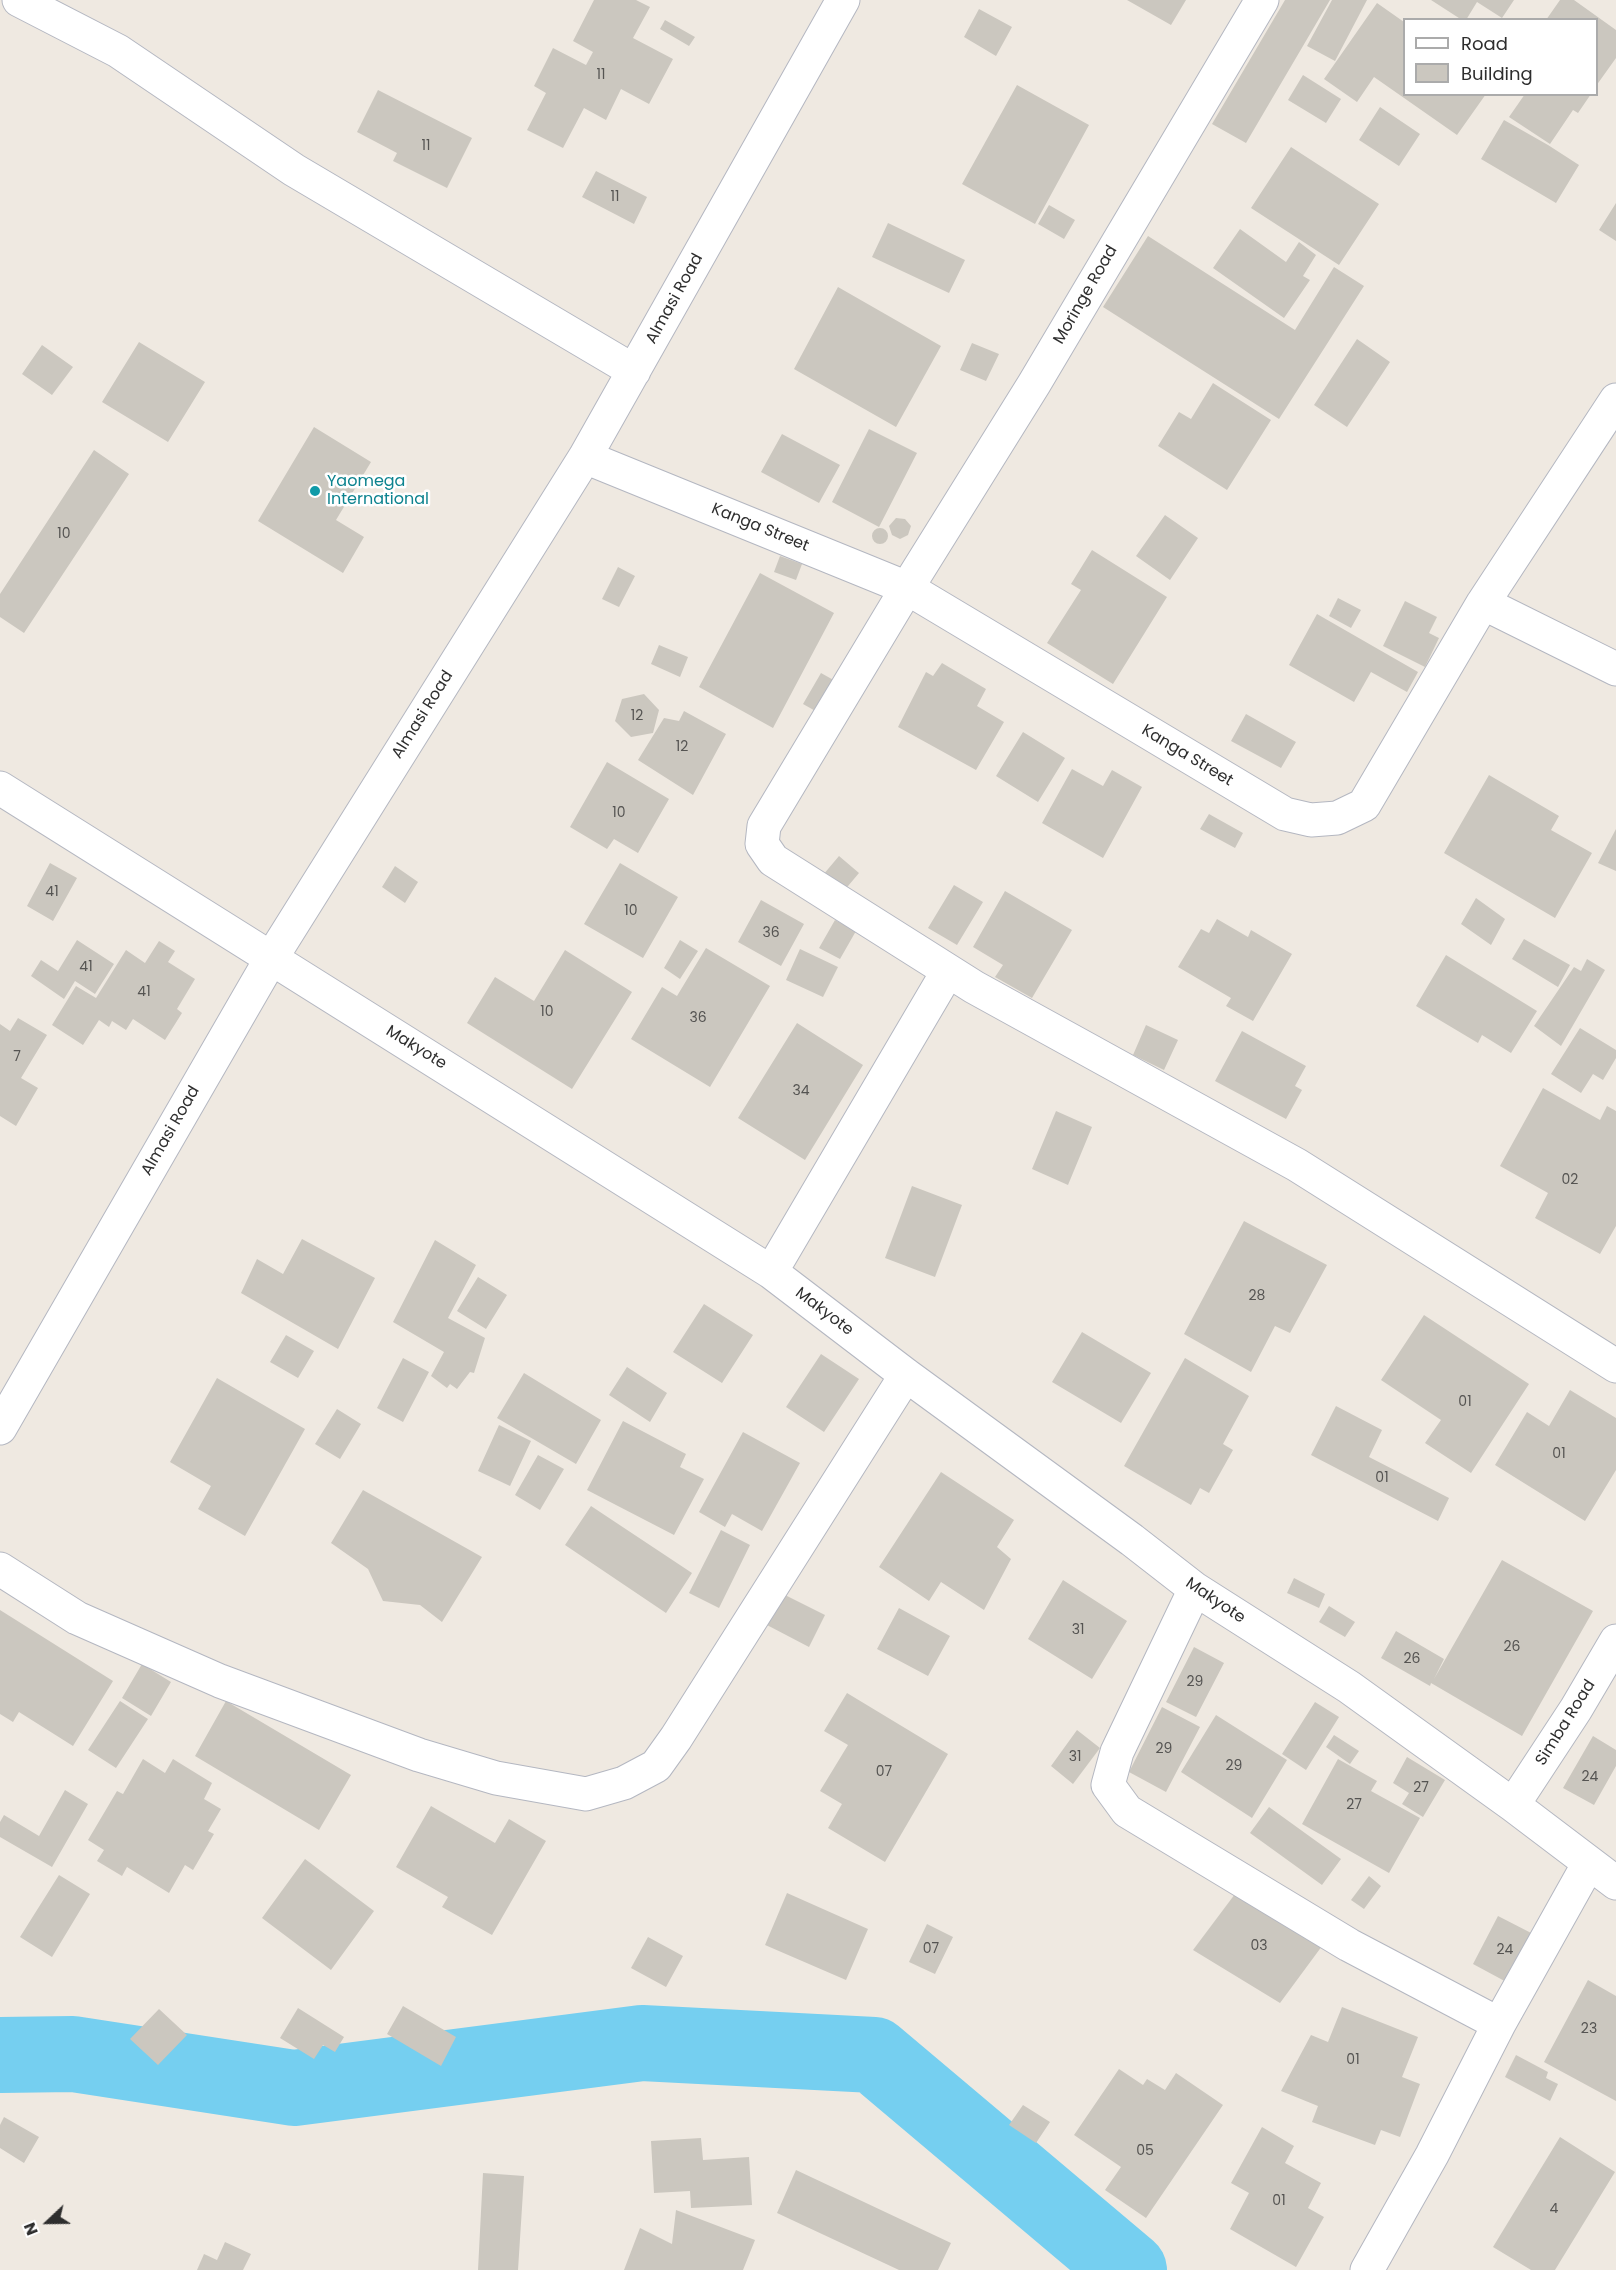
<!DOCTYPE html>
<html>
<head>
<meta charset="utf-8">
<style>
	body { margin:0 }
	#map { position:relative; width:1616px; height:2270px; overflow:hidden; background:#efe9e1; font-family:Poppins,sans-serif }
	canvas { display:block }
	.legend { position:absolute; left:1403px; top:18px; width:195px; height:78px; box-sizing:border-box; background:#fff; border:2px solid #ababab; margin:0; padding:8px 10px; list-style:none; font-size:18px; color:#2e2e2e }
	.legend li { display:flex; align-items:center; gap:12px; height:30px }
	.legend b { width:30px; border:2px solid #ababab }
	.north { position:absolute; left:18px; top:2192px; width:60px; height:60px; -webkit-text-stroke:4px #fff; paint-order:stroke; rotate:248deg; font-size:16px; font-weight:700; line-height:24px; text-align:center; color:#2e2e2e }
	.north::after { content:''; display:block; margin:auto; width:21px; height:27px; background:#2e2e2e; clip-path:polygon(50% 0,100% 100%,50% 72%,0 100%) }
</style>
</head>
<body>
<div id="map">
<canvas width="1616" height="2270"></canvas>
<ul class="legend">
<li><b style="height:8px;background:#fff"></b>Road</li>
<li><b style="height:16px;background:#cbc7bf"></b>Building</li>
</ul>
<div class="north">N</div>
</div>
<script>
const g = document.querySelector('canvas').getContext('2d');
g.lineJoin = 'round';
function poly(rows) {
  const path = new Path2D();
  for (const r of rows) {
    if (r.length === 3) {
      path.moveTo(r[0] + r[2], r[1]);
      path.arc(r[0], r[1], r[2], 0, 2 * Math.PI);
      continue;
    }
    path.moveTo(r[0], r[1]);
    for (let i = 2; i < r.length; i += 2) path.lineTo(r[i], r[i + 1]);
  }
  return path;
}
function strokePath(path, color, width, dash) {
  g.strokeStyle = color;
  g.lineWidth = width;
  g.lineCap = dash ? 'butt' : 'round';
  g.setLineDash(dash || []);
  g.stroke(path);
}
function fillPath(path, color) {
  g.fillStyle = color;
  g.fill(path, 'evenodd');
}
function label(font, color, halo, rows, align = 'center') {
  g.font = font + ' Poppins,sans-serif';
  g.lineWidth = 5;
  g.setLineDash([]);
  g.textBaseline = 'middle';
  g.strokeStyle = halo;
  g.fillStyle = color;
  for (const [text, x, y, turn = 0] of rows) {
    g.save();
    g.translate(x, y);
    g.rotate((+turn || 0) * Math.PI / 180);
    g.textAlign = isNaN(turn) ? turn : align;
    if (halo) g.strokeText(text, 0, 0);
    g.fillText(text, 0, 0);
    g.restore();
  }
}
strokePath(poly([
	[0,2055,73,2054,294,2088,642,2043,874,2055,1129,2270]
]), '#75cff0', 76);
fillPath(poly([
	[594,0,636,0,650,7,633,38,673,59,649,104,621,89,606,120,584,108,563,148,527,130,546,93,534,86,553,48,586,65,593,52,573,41],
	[1127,0,1186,0,1171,25],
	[1285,0,1330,0,1246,143,1212,124],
	[1332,0,1367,0,1335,61,1307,46],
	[1431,0,1514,0,1502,18,1477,2,1466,20,1462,20],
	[1560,0,1574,0,1616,30,1616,58,1596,86,1596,20,1546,20],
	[1377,3,1404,22,1404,94,1486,94,1457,135,1374,77,1357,102,1324,79],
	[979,9,1012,27,996,56,964,37],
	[665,20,695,37,689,46,660,29],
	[1303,75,1341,99,1326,123,1288,100],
	[1017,85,1089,125,1035,224,962,184],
	[378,90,472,138,447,188,393,161,397,153,357,132],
	[1525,94,1591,94,1578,113,1573,110,1550,144,1509,117],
	[1380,107,1420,134,1399,166,1359,140],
	[1504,120,1548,145,1579,165,1556,203,1481,159],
	[1291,147,1379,204,1339,265,1251,208],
	[596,171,647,197,634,224,582,197],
	[1616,203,1616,241,1599,230],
	[1049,205,1075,220,1064,239,1038,224],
	[888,223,965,260,949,293,872,257],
	[1240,229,1286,262,1299,242,1316,255,1303,276,1310,280,1284,318,1213,268],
	[1148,236,1295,330,1334,267,1364,286,1279,419,1103,307],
	[838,287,941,346,896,427,794,369],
	[1357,339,1390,362,1347,427,1314,405],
	[139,342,205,382,168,442,102,402],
	[972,343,999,354,986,381,960,370],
	[42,345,73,367,52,395,22,374],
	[1213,383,1271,420,1227,490,1158,446,1179,412,1191,419],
	[314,427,371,462,336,520,364,537,343,573,258,521],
	[869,429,917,453,879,527,832,502],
	[782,434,840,465,819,503,761,472],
	[94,450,129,474,24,633,0,617,0,594],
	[1165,515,1198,538,1170,580,1136,556],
	[896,518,905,519,911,526,908,535,900,539,892,535,889,526],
	[880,536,8],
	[1092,550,1167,597,1113,684,1047,643,1081,590,1071,584],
	[780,556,802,564,796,580,774,572],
	[618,567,635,576,619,607,602,599],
	[760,573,834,613,773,728,699,687],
	[1338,598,1361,610,1351,628,1329,616],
	[1405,601,1437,617,1429,633,1439,638,1425,667,1383,646],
	[1317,614,1418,672,1407,692,1371,672,1354,702,1289,665],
	[659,645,688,657,680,677,651,664],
	[942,663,986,689,977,706,1004,722,976,770,898,727,926,672,933,676],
	[821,673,837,682,819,713,803,704],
	[644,694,659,710,653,733,631,737,615,721,622,699],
	[684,711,726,734,693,795,638,760,664,718,679,721],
	[1246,714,1296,742,1281,768,1231,741],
	[1023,732,1065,758,1038,802,996,776],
	[607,762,669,799,638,853,614,839,607,849,570,827],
	[1072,769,1103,786,1112,770,1142,787,1103,858,1042,823],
	[1489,775,1559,816,1551,830,1592,853,1555,918,1444,853],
	[1209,814,1243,833,1235,848,1200,829],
	[1616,829,1616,871,1598,863],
	[839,856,859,873,843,892,823,875],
	[50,863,77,878,53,921,27,906],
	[620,863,678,897,643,958,584,924],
	[395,866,418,882,405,903,382,887],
	[954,885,983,902,957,945,928,928],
	[1005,891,1072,930,1032,998,995,977,1003,965,973,947],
	[1476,898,1505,919,1491,945,1461,924],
	[761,900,804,924,781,966,738,942],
	[1217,919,1248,937,1251,930,1292,954,1253,1021,1226,1006,1231,998,1178,967,1201,929,1209,933],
	[835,920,856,931,840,959,819,948],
	[1524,939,1570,965,1558,987,1512,959],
	[77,940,114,964,95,994,75,981,64,999,31,976,41,960,58,971],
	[680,940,698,951,680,979,664,968],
	[159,941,175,951,168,962,195,979,177,1009,182,1013,165,1040,133,1019,126,1030,112,1021,109,1027,99,1020,83,1045,52,1025,76,986,96,998,126,950,145,963],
	[706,948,770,986,710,1087,631,1039,662,987,677,996],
	[800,949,838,967,823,997,786,980],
	[565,950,632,992,572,1089,467,1023,495,977,534,1001],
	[1446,955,1537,1011,1511,1053,1482,1035,1478,1043,1416,1006],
	[1587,959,1605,970,1561,1046,1534,1026,1574,967,1581,971],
	[18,1018,47,1035,21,1078,38,1088,16,1126,0,1116,0,1024,10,1031],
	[797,1023,863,1065,805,1160,738,1118],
	[1146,1025,1178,1040,1164,1070,1133,1055],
	[1580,1028,1616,1050,1616,1058,1603,1080,1593,1074,1581,1093,1551,1074],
	[1242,1031,1306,1066,1295,1086,1302,1090,1286,1119,1215,1081],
	[1543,1088,1600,1120,1607,1106,1616,1111,1616,1226,1600,1254,1535,1218,1548,1193,1500,1166],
	[1056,1111,1092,1127,1068,1185,1032,1169],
	[912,1186,962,1205,935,1277,885,1258],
	[1244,1221,1327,1265,1290,1333,1275,1326,1251,1372,1184,1334],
	[302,1239,375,1278,338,1349,241,1293,257,1259,283,1274],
	[435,1240,476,1265,448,1318,485,1338,474,1373,470,1372,457,1389,450,1384,447,1388,431,1376,444,1352,393,1322],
	[478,1277,507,1295,486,1329,457,1311],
	[704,1304,753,1335,722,1383,673,1352],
	[1424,1315,1529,1384,1471,1473,1425,1443,1441,1420,1381,1380],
	[1082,1332,1151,1373,1121,1423,1052,1382],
	[286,1335,314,1351,298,1378,270,1362],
	[821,1354,859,1379,824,1432,786,1407],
	[403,1358,429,1372,403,1422,377,1408],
	[1185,1358,1249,1396,1223,1444,1233,1450,1209,1493,1200,1488,1191,1505,1124,1466],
	[627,1367,667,1393,650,1422,609,1395],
	[524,1373,601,1420,576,1464,497,1418],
	[217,1378,305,1429,245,1536,198,1509,211,1486,170,1462],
	[1570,1390,1616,1418,1616,1470,1585,1521,1495,1465,1527,1412,1549,1426],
	[1336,1406,1382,1430,1369,1457,1449,1498,1438,1521,1311,1455],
	[337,1409,361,1424,340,1459,315,1444],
	[623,1421,686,1454,680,1467,704,1479,674,1535,587,1490],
	[499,1425,531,1441,510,1486,478,1471],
	[743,1432,800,1463,762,1531,732,1514,725,1527,699,1512],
	[538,1455,564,1469,540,1510,515,1495],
	[941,1472,1014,1520,997,1547,1011,1559,984,1610,941,1582,929,1601,879,1567],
	[363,1490,482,1557,442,1622,420,1605,383,1601,368,1569,331,1543],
	[591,1506,692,1573,666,1613,565,1545],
	[721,1530,750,1545,719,1608,689,1593],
	[1502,1560,1593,1611,1522,1736,1431,1683,1430,1686,1381,1658,1396,1631,1444,1659,1434,1679],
	[1294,1578,1325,1594,1319,1608,1287,1593],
	[1063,1580,1127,1621,1092,1679,1028,1639],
	[781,1593,825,1615,809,1647,765,1624],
	[1329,1606,1355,1622,1345,1637,1319,1622],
	[899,1608,950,1636,928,1676,877,1649],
	[0,1610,113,1681,73,1746,19,1712,13,1722,0,1714],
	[1194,1647,1224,1663,1196,1717,1166,1702],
	[142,1664,171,1682,151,1716,122,1698],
	[847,1693,948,1754,885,1862,828,1828,842,1804,820,1791,848,1745,824,1731],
	[120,1701,148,1719,116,1768,88,1750],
	[226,1701,351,1775,319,1830,195,1756],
	[1315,1702,1339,1717,1306,1770,1282,1754],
	[1162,1707,1200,1727,1166,1792,1129,1772],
	[1216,1715,1287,1760,1252,1818,1181,1772],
	[1077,1730,1100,1748,1073,1784,1051,1766],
	[1334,1735,1359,1751,1350,1764,1326,1747],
	[1593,1736,1616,1750,1616,1766,1594,1805,1563,1788],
	[1407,1757,1445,1780,1423,1817,1402,1804,1409,1793,1393,1783],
	[143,1759,165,1773,173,1759,212,1783,204,1799,221,1809,208,1831,214,1834,193,1870,185,1865,169,1893,127,1867,122,1876,97,1861,104,1850,88,1840,117,1791,123,1794],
	[1338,1759,1377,1781,1371,1791,1420,1818,1389,1873,1302,1824],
	[65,1790,88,1804,52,1867,0,1837,0,1822,4,1815,39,1836],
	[431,1806,495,1843,509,1819,546,1841,492,1935,442,1907,448,1897,396,1867],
	[1269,1807,1341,1859,1322,1885,1250,1833],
	[305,1859,374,1911,331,1970,262,1918],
	[59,1875,90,1894,52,1957,20,1937],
	[1369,1876,1381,1886,1364,1909,1351,1900],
	[1238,1890,1325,1942,1280,2003,1193,1950],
	[787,1893,868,1929,846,1980,765,1945],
	[1498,1916,1537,1936,1512,1985,1473,1964],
	[927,1924,953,1937,935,1974,909,1962],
	[648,1937,683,1956,666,1987,631,1968],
	[1588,1980,1616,1996,1616,2101,1544,2062],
	[403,2006,456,2037,441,2066,387,2034],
	[1342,2007,1418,2037,1402,2077,1420,2084,1400,2137,1381,2130,1375,2145,1312,2122,1318,2106,1281,2091,1311,2035,1328,2042],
	[298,2008,344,2037,335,2052,323,2045,314,2059,280,2038],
	[159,2009,187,2035,158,2065,130,2039],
	[1516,2055,1548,2072,1546,2078,1558,2084,1550,2101,1505,2077],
	[1119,2069,1143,2085,1147,2079,1165,2090,1176,2073,1223,2105,1146,2218,1105,2190,1121,2167,1074,2135],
	[1023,2105,1050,2122,1036,2143,1009,2125],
	[4,2117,39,2137,24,2163,0,2148,0,2125],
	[1262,2127,1294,2146,1285,2163,1321,2183,1308,2208,1324,2217,1296,2267,1230,2229,1249,2193,1231,2183],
	[1560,2137,1615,2172,1555,2270,1531,2270,1493,2247],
	[701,2138,703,2160,749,2157,752,2205,691,2208,690,2191,654,2193,651,2141],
	[796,2170,951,2243,938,2270,899,2270,777,2213],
	[483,2173,524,2176,518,2270,478,2270],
	[676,2210,755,2240,743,2270,624,2270,640,2228,672,2244],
	[225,2242,251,2254,243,2270,197,2270,204,2254,217,2260]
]), '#cbc7bf');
const minor = poly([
	[19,0,118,51,294,170,634,371],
	[1262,0,1034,384,907,588,764,826,762,844,773,860,974,987,1297,1165,1616,1366],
	[585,457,907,588,1285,814,1311,820,1337,818,1364,805,1483,603,1616,400],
	[1483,603,1616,669],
	[0,788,771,1272,906,1375,1132,1540,1195,1589,1349,1687,1513,1805,1616,1883],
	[771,1272,948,971],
	[0,1428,272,957,585,457,843,0],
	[0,1569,77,1618,220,1681,419,1755,496,1778,586,1794,624,1783,656,1766,676,1738,906,1375],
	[1195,1589,1117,1752,1108,1785,1127,1811,1349,1945,1499,2024],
	[1513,1805,1576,1709,1616,1641],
	[1367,2270,1432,2155,1499,2024,1589,1863]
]);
strokePath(minor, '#b4b7c1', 35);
strokePath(minor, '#fff', 33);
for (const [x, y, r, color] of [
	[315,491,6,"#0f9aa8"]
]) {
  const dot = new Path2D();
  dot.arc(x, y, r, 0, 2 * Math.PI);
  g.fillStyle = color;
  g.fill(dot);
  strokePath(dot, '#fff', 2);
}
label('14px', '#555452', null, [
	["11",601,75],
	["11",426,146],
	["11",615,197],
	["10",64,534],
	["12",637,716],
	["12",682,747],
	["10",619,813],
	["41",52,892],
	["10",631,911],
	["36",771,933],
	["41",86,967],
	["41",144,992],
	["10",547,1012],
	["36",698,1018],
	["7",17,1057],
	["34",801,1091],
	["02",1570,1180],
	["28",1257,1296],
	["01",1465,1402],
	["01",1559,1454],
	["01",1382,1478],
	["31",1078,1630],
	["26",1512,1647],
	["26",1412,1659],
	["29",1195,1682],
	["29",1164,1749],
	["31",1075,1757],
	["29",1234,1766],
	["07",884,1772],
	["24",1590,1777],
	["27",1421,1788],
	["27",1354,1805],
	["03",1259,1946],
	["07",931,1949],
	["24",1505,1950],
	["23",1589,2029],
	["01",1353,2060],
	["05",1145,2151],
	["01",1279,2201],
	["4",1554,2209]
]);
label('16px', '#2e2e2e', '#fff', [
	["Moringe Road",1086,295,-60],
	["Almasi Road",675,299,-61],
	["Kanga Street",760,528,22],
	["Almasi Road",423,715,-58],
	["Kanga Street",1187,756,31],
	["Makyote",416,1048,32],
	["Almasi Road",171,1131,-60],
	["Makyote",824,1312,37],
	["Makyote",1215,1601,34],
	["Simba Road",1566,1723,-58]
]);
label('16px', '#0d838f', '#fff', [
	["Yaomega",327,482],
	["International",327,500]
], 'left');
</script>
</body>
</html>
